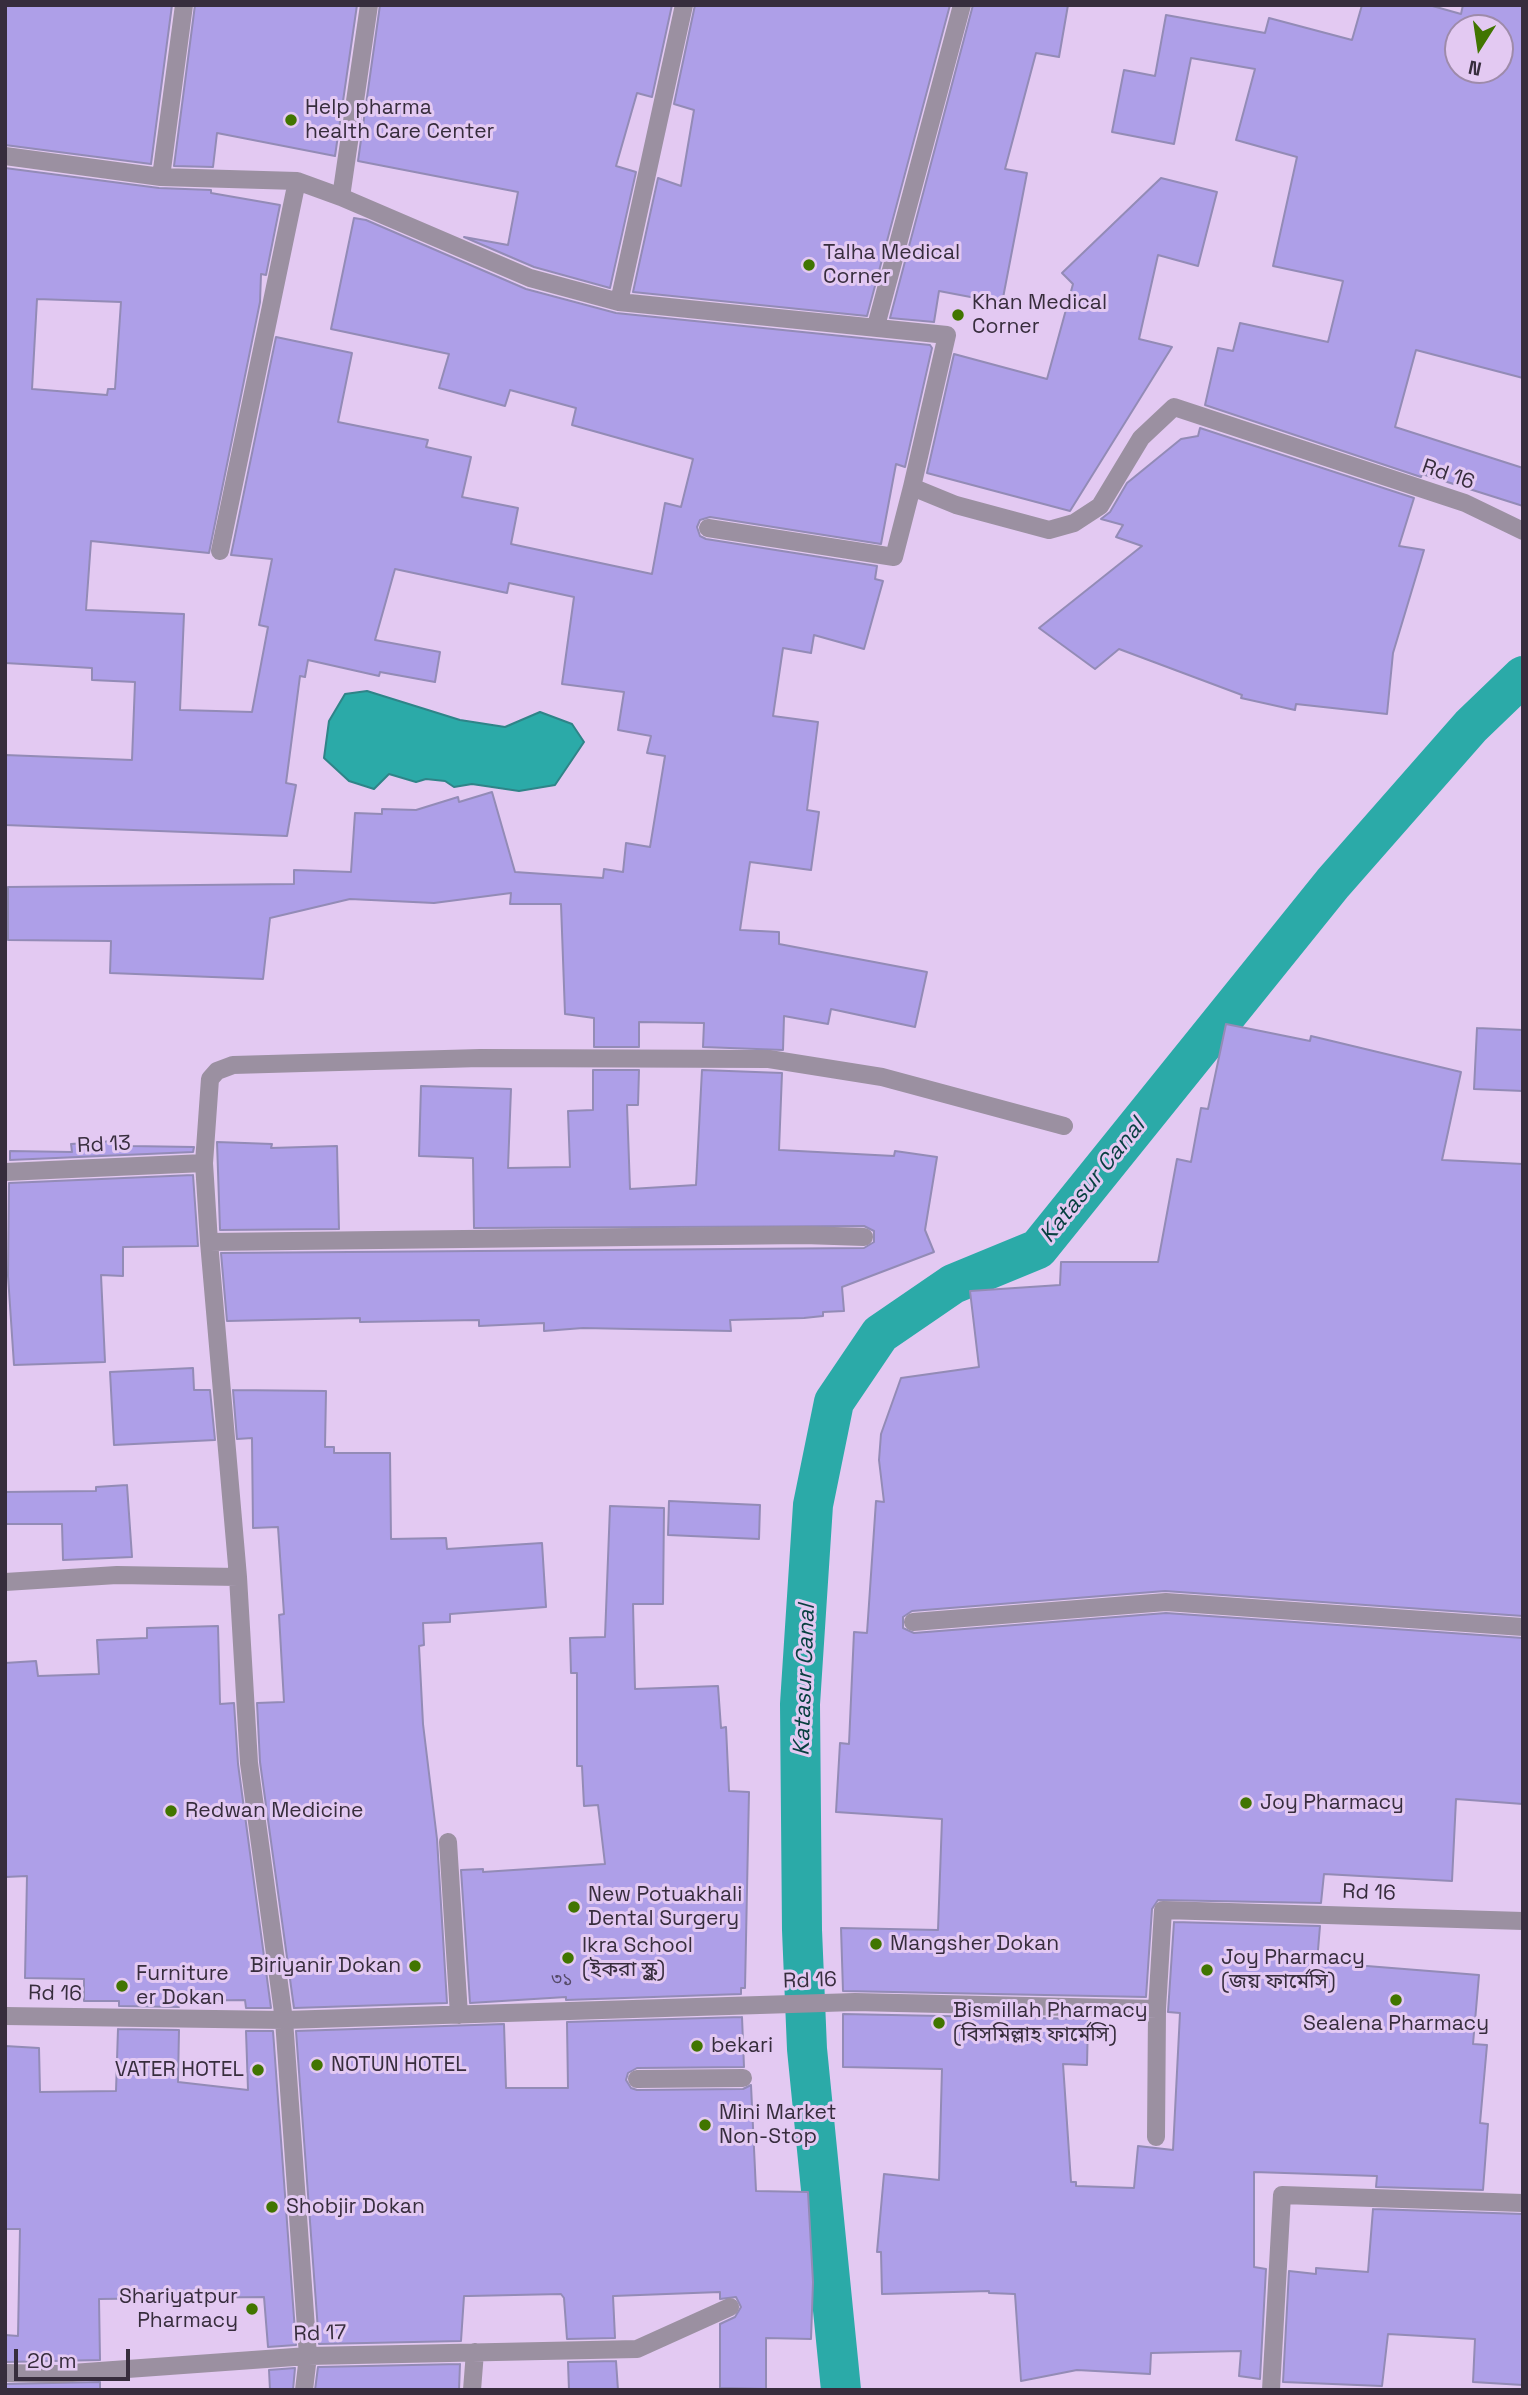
<!DOCTYPE html>
<html>
<head>
<meta charset="utf-8">
<style>
	body { margin:0 }
	#map { position:relative; width:1528px; height:2395px; overflow:hidden; background:#e3c9f2; font-family:"Space Grotesk",sans-serif }
	canvas { display:block }
	.frame { position:absolute; inset:0; border:7px solid #372d3d; pointer-events:none }
	.north { position:absolute; left:1444px; top:14px; width:70px; height:70px; box-sizing:border-box; background:#e3c9f2; border:2px solid #9e8baa; border-radius:50%; rotate:192deg; font-size:19px; font-weight:700; line-height:28px; text-align:center; color:#372d3d }
	.north::after { content:''; display:block; margin:auto; width:24px; height:32px; background:#417500; clip-path:polygon(50% 0,100% 100%,50% 72%,0 100%) }
	.scale { position:absolute; left:14px; top:2349px; width:116px; height:32px; box-sizing:border-box; border:4px solid #372d3d; border-top:0; padding-left:9px; font-size:21px; line-height:24px; white-space:nowrap; color:#372d3d; -webkit-text-stroke:5px #e3c9f2; paint-order:stroke }
</style>
</head>
<body>
<div id="map">
<canvas width="1528" height="2395"></canvas>
<div class="frame"></div>
<div class="north">N</div>
<div class="scale">20 m</div>
</div>
<script>
const g = document.querySelector('canvas').getContext('2d');
g.lineJoin = 'round';
function fillPath(path, color) {
  g.fillStyle = color;
  g.fill(path, 'evenodd');
}
function poly(rows) {
  const path = new Path2D();
  for (const r of rows) {
    path.moveTo(r[0], r[1]);
    for (let i = 2; i < r.length; i += 2) path.lineTo(r[i], r[i + 1]);
  }
  return path;
}
function strokePath(path, color, width, dash) {
  g.strokeStyle = color;
  g.lineWidth = width;
  g.lineCap = dash ? 'butt' : 'round';
  g.setLineDash(dash || []);
  g.stroke(path);
}
function label(font, color, halo, rows, align = 'center') {
  g.font = font + ' "Space Grotesk","Noto Sans Bengali",sans-serif';
  g.lineWidth = 6;
  g.setLineDash([]);
  g.textBaseline = 'middle';
  g.strokeStyle = halo;
  g.fillStyle = color;
  for (const [text, x, y, turn = 0] of rows) {
    g.save();
    g.translate(x, y);
    g.rotate((+turn || 0) * Math.PI / 180);
    g.textAlign = isNaN(turn) ? turn : align;
    if (halo) g.strokeText(text, 0, 0);
    g.fillText(text, 0, 0);
    g.restore();
  }
}
const water = poly([
	[367,691,460,720,505,727,540,712,572,724,584,742,555,785,519,791,472,784,454,787,445,781,426,779,416,782,389,774,374,789,349,781,324,758,329,721,345,694,367,691]
]);
fillPath(water, '#2baaa8');
strokePath(water, '#2f8488', 2);
strokePath(poly([
	[841,2390,807,2049,802,1930,800,1704,813,1505,834,1402,880,1334,953,1284,1038,1249,1333,883,1471,726,1523,676]
]), '#2baaa8', 40);
const building = poly([
	[5,5,172,5,151,164,5,145,5,5],
	[195,5,357,5,335,156,217,133,213,167,174,166,195,5],
	[380,5,672,5,652,97,637,93,616,166,636,172,610,288,534,267,464,237,508,245,518,192,358,161,380,5],
	[695,5,950,5,867,316,633,292,658,178,681,186,694,110,674,104,695,5],
	[973,5,1068,5,1059,57,1036,53,1005,169,1027,173,1002,303,939,291,934,322,890,318,973,5],
	[1362,5,1429,5,1461,14,1463,5,1523,5,1523,378,1416,350,1395,427,1523,468,1523,506,1422,474,1421,477,1205,405,1218,348,1233,351,1240,323,1328,342,1343,281,1273,266,1297,157,1236,140,1255,69,1191,58,1174,144,1112,132,1124,70,1155,76,1166,15,1265,33,1269,18,1352,40,1362,5],
	[1458,28,1500,28,1500,70,1458,70,1458,28],
	[5,168,159,188,211,190,211,193,280,205,266,275,261,274,260,302,209,553,91,541,86,610,184,614,180,710,252,712,268,627,259,625,272,559,231,555,276,337,352,353,338,422,428,440,426,447,471,457,462,497,518,508,511,544,652,574,665,503,681,507,693,459,572,425,576,408,510,390,505,406,439,388,449,354,331,329,354,218,366,220,526,289,616,313,930,345,932,348,905,467,896,464,881,544,710,517,700,520,697,527,700,536,706,539,877,566,875,579,883,581,864,649,814,635,811,653,783,648,773,716,818,722,807,810,819,812,811,870,750,862,740,930,779,932,779,944,927,972,915,1027,831,1009,828,1024,784,1016,783,1050,703,1047,704,1023,639,1022,639,1047,594,1047,594,1018,565,1014,561,904,510,904,511,893,434,903,350,899,270,918,263,979,110,973,111,941,8,940,8,887,294,884,294,870,351,872,355,813,382,814,382,809,416,810,458,797,459,802,492,792,515,872,603,878,604,869,623,872,626,843,650,847,665,756,647,753,651,736,618,730,624,692,562,684,574,597,509,583,507,593,395,569,375,640,440,652,435,682,380,672,379,676,308,660,305,677,300,676,286,783,296,785,287,836,5,825,5,755,132,760,135,682,92,680,92,668,5,663,5,168],
	[37,299,121,302,115,389,108,389,107,395,32,389,37,299],
	[1161,178,1217,192,1198,266,1158,255,1139,339,1172,347,1070,511,927,473,954,354,1047,379,1073,284,1062,273,1161,178],
	[1200,428,1414,498,1399,546,1424,550,1393,653,1387,714,1296,704,1295,710,1241,698,1242,695,1119,649,1095,669,1039,628,1142,546,1116,537,1123,525,1101,519,1110,512,1127,483,1181,439,1198,436,1200,428],
	[1226,1024,1310,1041,1311,1036,1461,1072,1442,1160,1523,1164,1523,1616,1165,1591,912,1611,903,1617,903,1628,914,1633,1166,1613,1523,1638,1523,1804,1456,1799,1452,1881,1324,1874,1321,1903,1158,1900,1152,1909,1146,1997,843,1991,841,1928,938,1930,942,1819,836,1812,840,1743,849,1744,854,1632,867,1633,876,1501,884,1502,879,1460,881,1434,901,1378,979,1367,970,1291,1060,1285,1061,1262,1158,1262,1177,1159,1191,1162,1201,1108,1208,1109,1226,1024],
	[1477,1028,1523,1030,1523,1091,1474,1089,1477,1028],
	[593,1070,639,1070,638,1105,627,1105,630,1189,696,1185,702,1070,782,1073,779,1150,894,1156,895,1151,937,1157,925,1230,934,1252,842,1287,844,1311,823,1312,823,1316,804,1318,730,1320,731,1331,583,1328,544,1331,544,1323,479,1326,479,1320,360,1322,360,1318,227,1321,221,1253,864,1248,874,1242,874,1231,864,1226,474,1228,473,1158,419,1156,421,1086,511,1089,508,1168,570,1167,568,1111,593,1110,593,1070],
	[129,1140,130,1146,194,1147,193,1152,10,1160,10,1151,72,1152,71,1144,129,1140],
	[217,1142,272,1144,271,1148,337,1146,339,1229,220,1230,217,1142],
	[193,1175,198,1246,123,1247,123,1276,101,1275,105,1362,14,1365,8,1276,9,1183,193,1175],
	[193,1368,194,1390,210,1390,215,1440,114,1445,110,1372,193,1368],
	[233,1390,326,1391,325,1447,334,1447,334,1453,390,1453,391,1539,446,1538,447,1549,542,1543,546,1607,450,1614,450,1622,423,1623,424,1645,419,1646,423,1724,437,1839,447,2003,294,2008,260,1762,257,1703,284,1702,279,1615,284,1614,278,1527,253,1528,252,1438,237,1439,233,1390],
	[127,1485,132,1557,63,1560,62,1524,5,1524,5,1492,96,1491,96,1487,127,1485],
	[669,1501,760,1505,759,1539,668,1535,669,1501],
	[610,1506,664,1508,663,1604,633,1604,635,1689,718,1686,721,1728,726,1727,729,1791,749,1792,745,1988,741,1988,741,1994,566,2000,566,1997,470,2003,461,1870,483,1869,483,1872,605,1864,598,1805,584,1806,582,1766,577,1766,577,1673,571,1673,570,1638,605,1637,610,1506],
	[218,1626,220,1704,234,1703,238,1764,271,2008,246,2008,245,2000,179,2001,179,2007,119,2006,119,2001,84,2001,84,1979,25,1978,27,1876,5,1877,5,1663,36,1661,38,1676,99,1674,97,1640,147,1638,147,1628,218,1626],
	[1174,1922,1320,1926,1317,1962,1479,1975,1473,2044,1487,2045,1480,2123,1488,2124,1483,2190,1376,2187,1377,2176,1254,2172,1254,2267,1266,2269,1260,2379,1239,2376,1241,2351,1151,2353,1150,2374,1077,2370,1021,2381,1015,2294,989,2293,989,2291,882,2294,881,2252,877,2252,884,2174,939,2180,942,2069,843,2067,843,2014,1088,2019,1087,2065,1063,2064,1071,2182,1076,2182,1076,2186,1134,2188,1138,2146,1173,2150,1180,2013,1168,2012,1174,1922],
	[742,2017,744,2067,637,2068,628,2073,626,2080,631,2088,637,2090,743,2089,751,2085,756,2191,808,2192,813,2282,811,2339,766,2338,766,2389,720,2388,720,2324,735,2317,741,2307,736,2297,720,2299,720,2292,613,2296,615,2338,567,2339,564,2298,561,2294,468,2296,464,2296,461,2341,319,2344,296,2031,504,2024,506,2088,568,2088,567,2022,742,2017],
	[118,2029,179,2030,178,2082,248,2090,246,2031,273,2031,296,2345,268,2347,264,2297,99,2299,100,2360,5,2362,5,2335,18,2336,20,2229,5,2229,5,2046,39,2048,40,2092,116,2091,118,2029],
	[1373,2209,1523,2214,1523,2385,1473,2382,1475,2339,1388,2334,1382,2386,1283,2382,1289,2271,1316,2274,1316,2268,1368,2272,1373,2209],
	[616,2361,618,2390,569,2390,568,2362,616,2361],
	[460,2364,459,2390,315,2390,318,2367,460,2364],
	[295,2368,293,2390,270,2390,269,2370,295,2368],
	[100,2382,100,2390,5,2390,5,2384,100,2382]
]);
fillPath(building, '#ae9fe8');
strokePath(building, '#938bb6', 2);
strokePath(poly([
	[5,156,161,177,297,181,341,197,530,278,619,302,947,335,912,487,956,505,1049,530,1074,523,1100,506,1141,438,1174,407,1465,503,1523,531],
	[161,177,184,5],
	[341,197,369,5],
	[619,302,684,5],
	[876,326,962,5],
	[708,528,894,557,912,487],
	[220,551,297,181],
	[5,1172,204,1163],
	[209,1242,804,1235,864,1237],
	[5,1582,117,1575,238,1577],
	[913,1622,1166,1602,1523,1627],
	[448,1842,459,2015],
	[5,2016,284,2020,855,2002,1157,2009,1163,1910,1523,1921],
	[637,2079,743,2078],
	[1156,2137,1157,2009],
	[5,2373,58,2374,308,2356,637,2349,730,2307],
	[304,2390,308,2356,284,2020,249,1763,238,1577,209,1242,204,1163,210,1079,217,1071,233,1065,480,1058,769,1059,882,1077,1064,1126],
	[472,2390,475,2352],
	[1271,2390,1282,2195,1523,2203]
]), '#9b90a1', 18);
for (const [x, y, r, color] of [
	[291,120,7,"#417500"],
	[809,265,7,"#417500"],
	[958,315,7,"#417500"],
	[1246,1803,7,"#417500"],
	[171,1811,7,"#417500"],
	[574,1907,7,"#417500"],
	[876,1944,7,"#417500"],
	[568,1958,7,"#417500"],
	[415,1966,7,"#417500"],
	[1207,1970,7,"#417500"],
	[122,1986,7,"#417500"],
	[1396,2000,7,"#417500"],
	[939,2023,7,"#417500"],
	[697,2046,7,"#417500"],
	[317,2065,7,"#417500"],
	[258,2070,7,"#417500"],
	[705,2125,7,"#417500"],
	[272,2207,7,"#417500"],
	[252,2309,7,"#417500"]
]) {
  const dot = new Path2D();
  dot.arc(x, y, r, 0, 2 * Math.PI);
  g.fillStyle = color;
  g.fill(dot);
  strokePath(dot, '#e3c9f2', 2.5);
}
label('18px', '#554a68', null, [
	["৩১",562,1980]
]);
label('21px', '#372d3d', '#e3c9f2', [
	["Help pharma",305,108],
	["health Care Center",305,132],
	["Talha Medical",823,253],
	["Corner",823,277],
	["Khan Medical",972,303],
	["Corner",972,327],
	["Joy Pharmacy",1260,1803],
	["Redwan Medicine",185,1811],
	["New Potuakhali",588,1895],
	["Dental Surgery",588,1919],
	["Mangsher Dokan",890,1944],
	["Ikra School",582,1946],
	["(ইকরা স্কুল)",582,1970],
	["Joy Pharmacy",1221,1958],
	["(জয় ফার্মেসি)",1221,1982],
	["Biriyanir Dokan",401,1966,"right"],
	["Furniture",136,1974],
	["er Dokan",136,1998],
	["Bismillah Pharmacy",953,2011],
	["(বিসমিল্লাহ ফার্মেসি)",953,2035],
	["Sealena Pharmacy",1396,2024,"center"],
	["bekari",711,2046],
	["NOTUN HOTEL",331,2065],
	["VATER HOTEL",244,2070,"right"],
	["Mini Market",719,2113],
	["Non-Stop",719,2137],
	["Shobjir Dokan",286,2207],
	["Shariyatpur",238,2297,"right"],
	["Pharmacy",238,2321,"right"]
], 'left');
label('21px', '#372d3d', '#e3c9f2', [
	["Rd 16",1448,475,19],
	["Rd 13",104,1145,-3],
	["Rd 16",1369,1893,2],
	["Rd 16",810,1981,-2],
	["Rd 16",55,1994,1],
	["Rd 17",320,2334,-2]
]);
label('italic 23px', '#073f3f', '#e3c9f2', [
	["Katasur Canal",1093,1181,-51],
	["Katasur Canal",805,1680,-88]
]);
</script>
</body>
</html>
